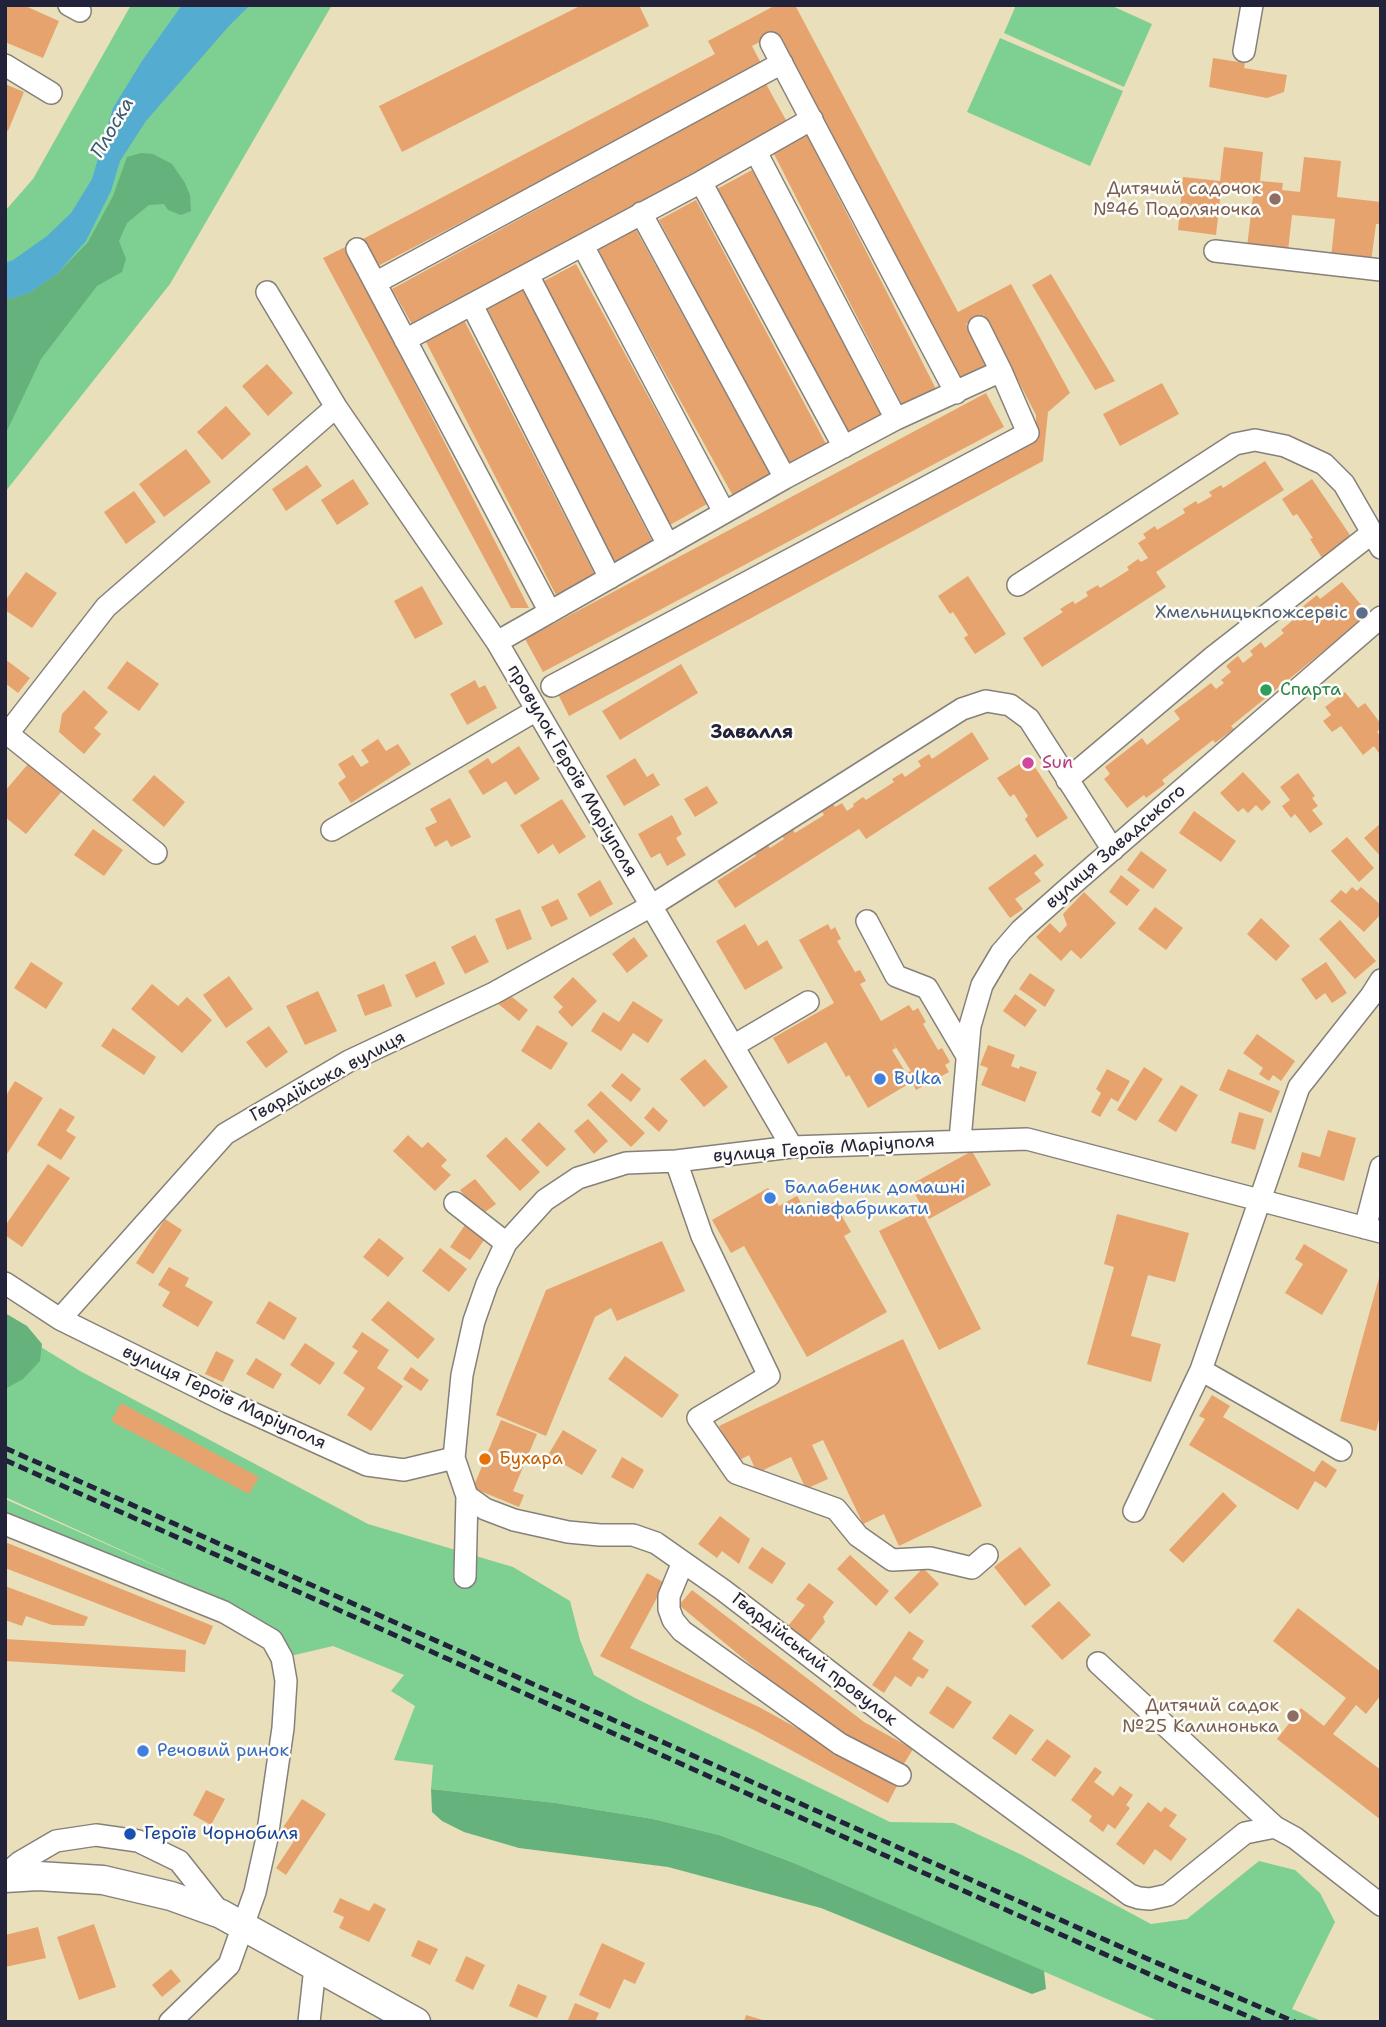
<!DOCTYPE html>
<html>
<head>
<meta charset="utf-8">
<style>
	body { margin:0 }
	#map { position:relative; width:1386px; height:2027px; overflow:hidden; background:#e9dfba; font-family:"Shantell Sans",sans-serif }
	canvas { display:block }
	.frame { position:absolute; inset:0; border:7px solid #22223b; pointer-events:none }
</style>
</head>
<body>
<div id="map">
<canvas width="1386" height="2027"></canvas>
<div class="frame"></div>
</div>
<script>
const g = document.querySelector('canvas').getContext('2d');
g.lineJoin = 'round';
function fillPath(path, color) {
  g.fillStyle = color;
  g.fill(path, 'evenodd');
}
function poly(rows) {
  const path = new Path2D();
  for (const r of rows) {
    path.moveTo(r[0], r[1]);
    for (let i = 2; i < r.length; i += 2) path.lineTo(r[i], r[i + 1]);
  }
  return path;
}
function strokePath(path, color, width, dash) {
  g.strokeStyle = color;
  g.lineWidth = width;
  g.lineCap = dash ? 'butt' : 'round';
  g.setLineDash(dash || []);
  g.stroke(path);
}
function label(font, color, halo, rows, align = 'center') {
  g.font = font + ' "Shantell Sans",sans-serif';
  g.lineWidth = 5;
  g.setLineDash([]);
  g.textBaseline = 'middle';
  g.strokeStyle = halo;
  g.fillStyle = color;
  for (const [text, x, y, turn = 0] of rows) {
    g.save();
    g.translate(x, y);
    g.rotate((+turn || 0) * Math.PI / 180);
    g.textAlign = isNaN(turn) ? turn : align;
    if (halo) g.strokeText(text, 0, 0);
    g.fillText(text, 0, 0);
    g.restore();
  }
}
fillPath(poly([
	[131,5,332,5,170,284,5,492,5,211,33,179],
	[1016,5,1110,5,1152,24,1124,87,1004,33],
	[1000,38,1123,91,1090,166,967,112],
	[5,1325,80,1371,368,1524,513,1567,570,1601,580,1640,594,1675,635,1698,890,1822,954,1823,1022,1855,1151,1924,1187,1919,1259,1861,1295,1870,1320,1893,1335,1922,1292,2009,1324,2022,1160,2022,794,1863,719,1835,653,1819,556,1803,431,1789,433,1765,394,1760,415,1706,391,1691,404,1675,333,1646,282,1658,272,1640,5,1524,5,1499,187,1580,5,1497]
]), '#7ed092');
fillPath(poly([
	[141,153,153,154,172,164,185,183,190,195,191,211,181,215,168,210,164,204,149,205,127,223,119,241,126,259,122,272,97,286,41,359,5,435,5,300,29,293,57,274,88,242,113,196,127,157],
	[5,1313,27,1326,42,1344,40,1361,23,1379,5,1389],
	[431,1789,556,1803,653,1819,719,1835,794,1863,1044,1971,1046,1989,1032,1994,821,1908,668,1867,519,1848,464,1832,442,1821,432,1812]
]), '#66b27c');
fillPath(poly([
	[182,5,250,5,229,26,146,121,120,161,111,191,86,241,57,274,29,293,5,300,5,263,13,260,47,236,71,213,92,179,113,108,142,61]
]), '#55acd1');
fillPath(poly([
	[5,5,23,5,59,21,43,58,5,42],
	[582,5,639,5,649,26,402,152,379,106],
	[776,5,795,5,958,312,1011,284,1070,393,1048,412,1043,461,569,716,557,692,1036,441,1036,415,984,315,966,324,989,369,960,384,777,33,752,46,762,65,378,266,363,239,715,54,708,41],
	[1213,58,1245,63,1244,68,1287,75,1284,92,1267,98,1209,87],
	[5,84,24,92,8,131,5,129],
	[766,84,787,122,413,326,392,289],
	[807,135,938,393,904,409,773,152],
	[1224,147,1263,152,1260,181,1283,183,1282,190,1300,192,1304,157,1341,161,1337,197,1381,202,1381,224,1376,224,1371,262,1331,258,1335,219,1292,215,1288,251,1247,247,1254,188,1238,187,1237,192,1221,191,1216,235,1178,230,1183,177,1220,181],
	[752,170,882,414,847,433,717,189],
	[696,200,826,444,788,464,659,220],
	[635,228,771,476,733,496,597,250],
	[345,247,529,608,511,608,323,258],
	[576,264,707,504,670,525,544,281],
	[1051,274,1115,381,1095,390,1032,285],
	[522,288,653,543,616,565,486,306],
	[463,318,595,575,556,595,424,338],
	[267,364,293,393,268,416,242,386],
	[1162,383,1179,414,1120,446,1103,414],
	[986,393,1004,427,543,672,525,639],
	[226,406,251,434,222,460,197,432],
	[186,449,211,482,164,517,139,484],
	[1265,461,1284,490,1156,572,1166,587,1042,667,1023,638,1063,612,1060,609,1073,601,1075,604,1088,596,1086,592,1098,585,1100,588,1129,570,1127,567,1138,559,1141,562,1148,558,1138,543,1146,538,1143,534,1155,526,1157,530,1185,513,1183,509,1196,501,1198,504,1212,496,1209,492,1221,485,1223,488],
	[307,465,322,486,286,511,272,489],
	[353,479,369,504,337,525,321,500],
	[1312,479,1352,538,1322,558,1310,539,1313,538,1297,514,1293,516,1282,499],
	[134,491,156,522,126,544,104,512],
	[26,572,57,593,32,628,5,610,5,601],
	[968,576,1006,634,975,654,964,638,968,635,953,612,950,614,938,596],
	[1342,582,1363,607,1362,620,1231,726,1234,729,1215,743,1213,740,1162,780,1165,784,1146,798,1144,795,1127,808,1104,779,1110,774,1105,767,1142,738,1147,745,1180,719,1174,711,1211,683,1216,689,1224,683,1221,680,1231,672,1226,666,1238,656,1243,663,1253,655,1250,651,1261,642,1265,648,1284,633,1281,630,1293,620,1290,617,1317,595,1320,599],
	[422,586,443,624,415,639,394,601],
	[5,659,30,678,18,693,5,683],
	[127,661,159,684,139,711,107,688],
	[681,664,698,693,620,740,602,711],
	[475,680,479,688,485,685,497,708,467,725,450,694],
	[84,690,108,712,94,728,101,734,84,754,59,732,62,714],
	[1345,692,1358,708,1365,703,1381,724,1381,728,1377,732,1381,737,1381,756,1374,746,1363,755,1341,726,1332,732,1323,721,1331,715,1325,707],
	[972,732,989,759,866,839,859,829,735,908,717,881,756,856,754,852,767,844,770,848,784,839,782,835,792,828,795,833,824,815,821,810,833,803,835,807,842,803,847,811,854,806,853,804,863,797,866,800,894,782,892,779,902,773,905,777,921,766,918,761,929,754,932,759],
	[378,739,386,751,398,744,411,764,351,803,338,783,346,777,338,764,353,755,361,767,369,762,361,750],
	[519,746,540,779,515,795,506,781,483,795,468,771,488,758,492,764],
	[635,758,647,777,653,773,660,785,624,806,606,776],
	[1029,758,1068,818,1037,838,1025,819,1028,816,1014,794,1010,797,997,778],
	[28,764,62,791,26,834,5,817,5,791],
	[1243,772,1271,802,1262,811,1256,805,1248,813,1243,808,1238,812,1220,793],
	[1298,773,1315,796,1312,798,1318,806,1312,810,1323,824,1310,833,1295,814,1291,818,1282,806,1290,800,1280,787],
	[154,775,185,802,164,827,132,800],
	[707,786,718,803,695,817,684,799],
	[450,798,471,837,451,847,447,840,435,847,425,828,437,822,430,809],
	[562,799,586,837,559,854,553,844,538,854,520,825],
	[1194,811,1236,841,1221,862,1179,833],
	[672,815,682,834,676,838,686,855,667,866,660,853,651,858,638,834],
	[1381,823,1381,857,1364,838],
	[93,829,123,850,104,876,74,855],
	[1347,837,1374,868,1359,882,1331,851],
	[1141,851,1167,870,1153,889,1127,870],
	[1035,854,1044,865,1034,873,1041,881,1015,899,1023,909,1010,918,988,888],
	[1121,875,1140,890,1127,906,1109,892],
	[600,880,613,904,590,917,577,894],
	[1352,887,1357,891,1361,887,1381,905,1381,914,1364,932,1330,901,1341,890,1346,894],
	[1084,892,1116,923,1081,959,1071,950,1061,961,1036,937,1050,923,1060,933,1067,925,1063,914],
	[558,899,568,919,551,927,541,907],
	[1155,907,1183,928,1166,950,1138,929],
	[520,909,532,939,507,950,495,919],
	[1261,918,1290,946,1276,961,1247,934],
	[1340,920,1376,961,1355,979,1319,939],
	[745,924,758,946,767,940,783,968,745,990,716,941],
	[828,924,831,930,835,927,841,939,837,941,855,972,860,970,866,981,860,984,881,1021,909,1005,913,1011,918,1008,926,1022,923,1024,938,1050,942,1048,950,1062,945,1065,949,1072,916,1090,912,1082,868,1108,849,1075,846,1077,826,1042,788,1064,773,1038,834,1003,799,940],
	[892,1041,911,1071,906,1073,892,1050,896,1048],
	[475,935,489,962,465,974,451,947],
	[634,937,648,956,627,973,612,954],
	[435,961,445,984,416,998,405,975],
	[31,962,63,983,46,1009,14,988],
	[1326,962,1347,993,1332,1003,1325,993,1316,1000,1301,979],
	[1030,973,1055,990,1045,1007,1019,989],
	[229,976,253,1009,226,1028,203,995],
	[573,977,597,1001,572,1027,558,1012,563,1007,553,997],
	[152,984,178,1006,187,997,212,1020,182,1053,131,1009],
	[384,984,392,1006,365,1016,357,995],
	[318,991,337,1031,305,1045,286,1006],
	[1015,994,1037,1010,1025,1027,1003,1011],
	[512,997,528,1010,519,1021,496,1002],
	[633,1001,663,1020,648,1043,633,1033,621,1051,591,1031,603,1012,619,1022],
	[537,1025,568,1043,551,1070,521,1051],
	[269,1026,288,1052,266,1068,246,1042],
	[113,1028,156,1057,144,1075,101,1046],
	[1257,1034,1295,1061,1281,1081,1273,1075,1269,1081,1259,1074,1263,1068,1243,1053],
	[988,1045,1015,1055,1011,1066,1019,1069,1020,1066,1037,1072,1025,1102,981,1085,988,1068,980,1065],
	[705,1059,728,1087,704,1107,680,1079],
	[1144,1067,1163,1079,1136,1121,1117,1110],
	[1107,1069,1130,1081,1118,1102,1111,1098,1100,1117,1091,1112,1101,1093,1096,1089],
	[1228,1069,1280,1091,1271,1113,1219,1090],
	[622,1073,641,1089,631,1102,611,1086],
	[15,1081,43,1098,5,1157,5,1097],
	[1181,1085,1198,1095,1176,1132,1158,1121],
	[601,1091,645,1133,631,1147,587,1105],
	[653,1107,668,1121,659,1132,644,1118],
	[60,1108,75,1117,66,1131,76,1137,61,1160,37,1145],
	[1239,1112,1264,1119,1255,1150,1231,1143],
	[588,1119,608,1141,594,1154,574,1131],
	[539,1122,566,1149,547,1167,521,1140],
	[1328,1130,1356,1138,1344,1181,1298,1167,1302,1152,1320,1157],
	[408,1135,422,1148,428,1142,447,1160,441,1166,451,1175,435,1191,393,1151],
	[506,1137,540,1172,520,1191,486,1156],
	[972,1151,991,1185,929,1219,910,1185],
	[48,1164,70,1178,22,1247,5,1235,5,1226],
	[475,1179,496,1204,481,1215,460,1190],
	[768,1188,779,1206,797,1196,809,1216,834,1202,851,1232,844,1236,887,1312,807,1357,744,1246,731,1253,712,1220],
	[921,1210,981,1329,939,1350,879,1231],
	[1117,1214,1189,1233,1175,1282,1148,1275,1131,1336,1161,1344,1151,1382,1087,1364,1114,1267,1104,1264],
	[165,1219,182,1230,153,1274,136,1263],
	[467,1222,487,1236,470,1260,450,1247],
	[379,1238,404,1258,388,1277,363,1257],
	[662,1241,685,1291,617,1321,611,1308,595,1317,546,1436,496,1415,546,1290],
	[1304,1244,1348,1270,1322,1315,1285,1293,1303,1264,1295,1259],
	[440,1248,467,1269,449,1292,422,1271],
	[169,1267,189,1278,185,1286,213,1302,198,1327,162,1306,170,1292,158,1285],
	[1380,1274,1381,1412,1376,1431,1340,1421],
	[269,1301,297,1318,284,1340,256,1323],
	[388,1301,435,1339,418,1359,371,1320],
	[362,1332,389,1350,377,1368,403,1386,371,1431,347,1415,365,1388,343,1373,358,1351,352,1347],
	[903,1339,982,1506,899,1546,884,1514,863,1524,823,1440,812,1445,828,1479,806,1489,791,1457,757,1473,749,1455,736,1462,719,1426],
	[305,1343,335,1363,320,1385,290,1365],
	[216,1351,234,1360,223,1382,205,1374],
	[625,1356,679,1395,662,1418,608,1379],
	[256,1358,282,1374,273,1389,246,1374],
	[411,1367,429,1380,421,1391,403,1379],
	[1212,1395,1230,1406,1223,1417,1314,1472,1322,1460,1337,1470,1326,1488,1315,1481,1298,1510,1189,1445,1205,1419,1199,1416],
	[121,1403,259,1477,249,1494,111,1421],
	[501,1420,537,1434,513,1491,524,1495,519,1507,473,1488],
	[563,1430,597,1450,582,1475,548,1455],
	[622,1457,644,1470,633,1489,611,1477],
	[1223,1492,1237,1506,1183,1563,1169,1550],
	[720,1516,750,1539,739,1564,722,1551,717,1558,698,1544],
	[5,1542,213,1626,205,1645,5,1568],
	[762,1547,786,1563,772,1584,748,1568],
	[1020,1547,1051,1585,1025,1606,994,1567],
	[850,1555,889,1591,876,1606,837,1569],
	[923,1568,939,1584,910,1614,894,1598],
	[647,1573,665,1583,630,1648,759,1707,898,1784,888,1803,756,1731,600,1656],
	[809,1583,834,1602,823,1617,825,1622,809,1642,788,1626,805,1605,796,1599],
	[5,1586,88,1617,84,1626,52,1625,26,1616,22,1626,5,1620],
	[692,1590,864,1722,913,1749,902,1767,852,1740,774,1684,679,1605],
	[1059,1601,1091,1635,1062,1660,1031,1626],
	[1298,1608,1381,1672,1381,1695,1366,1714,1356,1705,1333,1734,1381,1770,1381,1820,1277,1739,1301,1708,1324,1726,1346,1698,1273,1641],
	[909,1631,924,1641,912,1659,929,1670,923,1679,918,1676,911,1687,895,1676,884,1693,872,1685],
	[5,1639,186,1650,185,1672,5,1661],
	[947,1686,972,1702,953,1729,929,1713],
	[1010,1714,1034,1730,1016,1755,992,1738],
	[1047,1739,1071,1756,1055,1777,1031,1760],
	[1095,1767,1102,1772,1094,1782,1113,1796,1120,1786,1133,1795,1126,1805,1130,1808,1115,1829,1108,1824,1103,1832,1089,1821,1092,1816,1071,1800],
	[206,1790,225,1799,211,1825,193,1815],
	[302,1799,326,1814,286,1875,276,1868,294,1841,280,1832],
	[1148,1802,1161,1812,1165,1807,1177,1815,1169,1826,1187,1839,1171,1861,1155,1849,1144,1865,1116,1844],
	[340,1898,369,1911,374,1903,386,1909,369,1942,339,1928,344,1917,333,1912],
	[94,1924,116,1987,79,2000,57,1937],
	[38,1927,46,1958,5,1967,5,1935],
	[418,1940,438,1949,430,1965,411,1956],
	[602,1943,645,1963,635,1984,624,1979,610,2009,579,1995],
	[466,1956,485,1965,473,1990,455,1981],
	[171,1969,181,1981,162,1997,152,1985],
	[518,1984,547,1996,537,2018,509,2006],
	[575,2003,599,2013,595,2022,567,2022],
	[746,2015,766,2021,766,2022,744,2022]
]), '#e7a36e');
const minor = poly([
	[69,5,80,11],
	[771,43,956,393],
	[1244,51,1252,5],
	[5,65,51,93],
	[756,152,896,419],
	[701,182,844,447],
	[641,213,785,478],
	[583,246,724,512],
	[357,249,550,612],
	[1215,251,1381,270],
	[528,275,668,545],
	[375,283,782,63],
	[267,292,336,407,497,642,792,1147],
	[472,305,610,578],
	[405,340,701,182,812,119],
	[1018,585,1235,444,1255,440,1285,446,1324,464,1344,484,1381,548],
	[497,642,785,478,896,419,1001,371],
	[552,686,1028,433,1001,371,979,327],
	[8,734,156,853],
	[5,737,106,607,336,407],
	[1067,780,1213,657,1372,533],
	[332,830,535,711],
	[867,921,896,976,927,988,967,1056],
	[733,1046,808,1002],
	[960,1140,970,1026,982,985,1001,953,1021,930,1066,890,1381,617],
	[676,1161,702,1236,769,1376,698,1418,736,1473,836,1509,858,1536,892,1560,930,1558,972,1568,987,1555],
	[455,1203,506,1243],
	[1365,1228,1381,1167],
	[5,1283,60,1319,228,1402,367,1465,404,1470,454,1458],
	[60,1319,225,1134,349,1061,494,993,651,906,962,709,986,701,1010,705,1029,719,1113,850],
	[1201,1370,1341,1450],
	[467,1496,485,1509,514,1520,568,1532,600,1535,633,1535,656,1543,723,1590,908,1732,1130,1895,1139,1898,1150,1899,1168,1895,1245,1833,1275,1827,1295,1838,1381,1905],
	[1134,1511,1201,1370,1299,1087,1371,996,1381,980],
	[5,1524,224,1612,272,1640,282,1658,286,1681,283,1728,267,1838,255,1892,229,1965,170,2022],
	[683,1562,669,1596,669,1609,673,1620,682,1631,840,1744,900,1775],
	[465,1577,467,1496,454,1458,462,1375,474,1321,487,1284,506,1243,545,1200,578,1178,626,1163,676,1161,792,1147,1027,1139,1381,1232],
	[1098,1663,1275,1827],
	[5,1875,20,1862,56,1841,96,1835,138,1841,179,1861,221,1914],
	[309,2022,315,1967]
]);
const major = poly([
	[5,1878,38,1876,103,1880,171,1896,221,1914,416,2022]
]);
strokePath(minor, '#86807a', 24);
strokePath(major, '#86807a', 31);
strokePath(minor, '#fff', 21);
strokePath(major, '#fff', 28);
strokePath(poly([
	[5,1448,1148,1959,1295,2022],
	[5,1460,1180,1988,1262,2022]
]), '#22223b', 5, [10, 5]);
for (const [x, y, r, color] of [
	[1275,199,7,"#8d6e63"],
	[1362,613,7,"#5c6f8a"],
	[1266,690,7,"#2e9e5b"],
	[1028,763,7,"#d1479c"],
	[880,1079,7,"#3f7fe0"],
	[770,1198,7,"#3f7fe0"],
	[485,1459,7,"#e8710a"],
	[1293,1716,7,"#8d6e63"],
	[143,1751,7,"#3f7fe0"],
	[130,1834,7,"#1a4fb4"]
]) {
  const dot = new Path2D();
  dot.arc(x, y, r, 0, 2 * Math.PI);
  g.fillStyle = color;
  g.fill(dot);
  strokePath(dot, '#fdfcf7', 2.5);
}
label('18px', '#785e54', '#fdfcf7', [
	["Дитячий садочок",1261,189],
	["№46 Подоляночка",1261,210],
	["Дитячий садок",1279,1706],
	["№25 Калинонька",1279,1727]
], 'right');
label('18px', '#4e5e75', '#fdfcf7', [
	["Хмельницькпожсервіс",1348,613]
], 'right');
label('18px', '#27864d', '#fdfcf7', [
	["Спарта",1280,690]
], 'left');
label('18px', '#b23c85', '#fdfcf7', [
	["Sun",1042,763]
], 'left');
label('18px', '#22223b', '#fdfcf7', [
	["провулок Героїв Маріуполя",572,771,60],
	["вулиця Завадського",1116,847,-41],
	["Гвардійська вулиця",328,1077,-28],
	["вулиця Героїв Маріуполя",824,1149,-4],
	["вулиця Героїв Маріуполя",224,1398,25],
	["Гвардійський провулок",814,1660,38]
]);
label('18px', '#366cbe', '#fdfcf7', [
	["Bulka",894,1079],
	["Балабеник домашні",784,1188],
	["напівфабрикати",784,1209],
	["Речовий ринок",157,1751]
], 'left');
label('18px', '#c56008', '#fdfcf7', [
	["Бухара",499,1459]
], 'left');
label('18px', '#164399', '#fdfcf7', [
	["Героїв Чорнобиля",144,1834]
], 'left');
label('italic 19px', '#365977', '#fdfcf7', [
	["Плоска",113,128,-60]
]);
label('bold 19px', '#22223b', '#fdfcf7', [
	["Завалля",752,733]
]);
</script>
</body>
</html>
